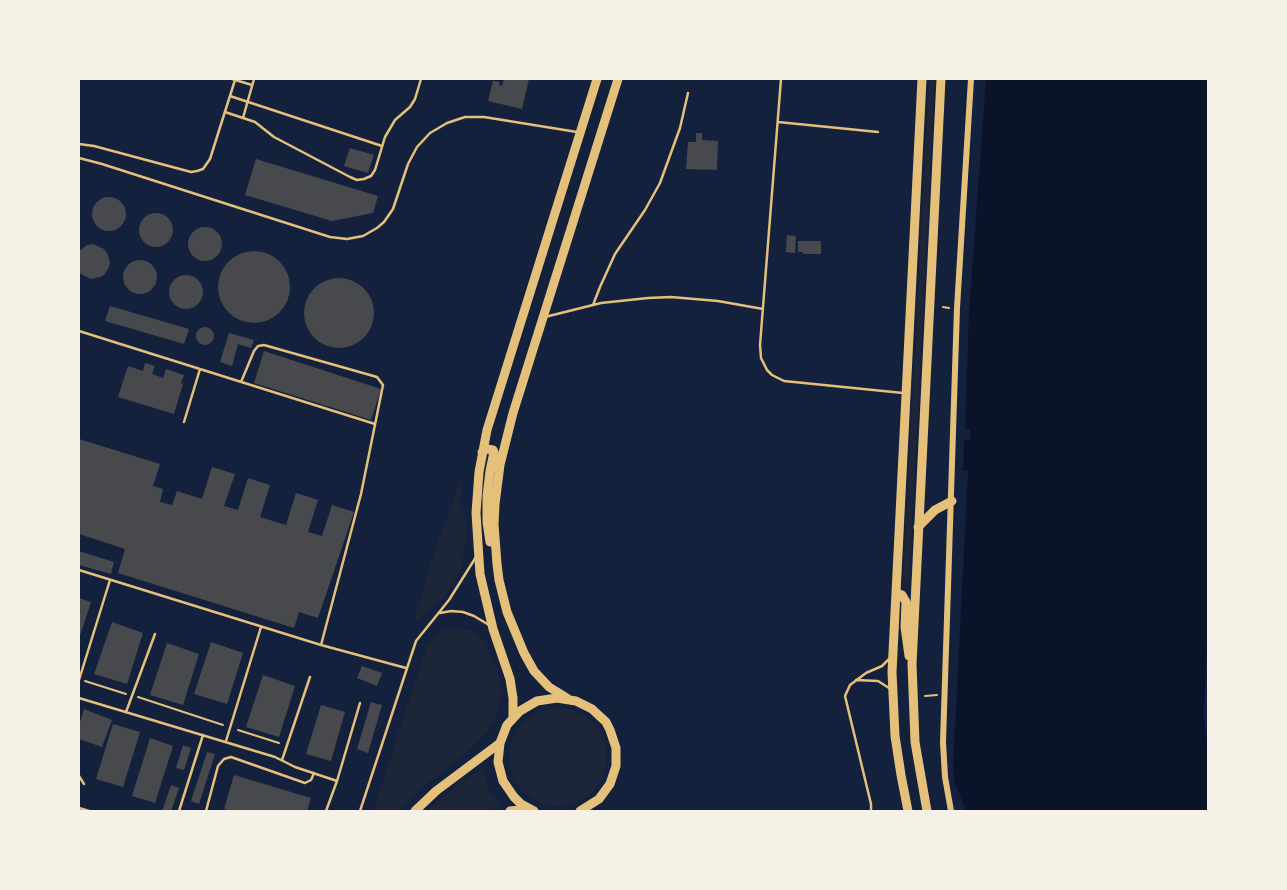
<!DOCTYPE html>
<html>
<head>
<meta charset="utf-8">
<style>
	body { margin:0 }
	#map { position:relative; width:1287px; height:890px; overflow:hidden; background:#14213d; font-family:"DM Sans",sans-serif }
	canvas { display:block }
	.frame { position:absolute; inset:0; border:80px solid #f6f1e7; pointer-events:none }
</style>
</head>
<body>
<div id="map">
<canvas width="1287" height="890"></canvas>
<div class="frame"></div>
</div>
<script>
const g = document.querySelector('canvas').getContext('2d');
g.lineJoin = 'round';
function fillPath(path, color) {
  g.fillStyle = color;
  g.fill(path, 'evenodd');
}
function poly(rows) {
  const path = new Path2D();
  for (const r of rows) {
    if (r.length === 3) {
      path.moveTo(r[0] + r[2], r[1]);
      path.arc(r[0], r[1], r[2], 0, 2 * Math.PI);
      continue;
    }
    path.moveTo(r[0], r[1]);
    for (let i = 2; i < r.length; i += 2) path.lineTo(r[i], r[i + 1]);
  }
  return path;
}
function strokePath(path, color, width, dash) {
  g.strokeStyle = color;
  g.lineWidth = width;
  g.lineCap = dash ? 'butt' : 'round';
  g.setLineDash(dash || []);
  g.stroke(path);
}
fillPath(poly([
	[929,79,935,79,909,581,903,580],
	[460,478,462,479,460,509,465,514,465,544,462,565,458,575,448,592,441,600,417,620,414,617,424,590,423,586,442,529,446,525],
	[454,627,471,630,482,638,486,644,498,674,501,687,500,703,496,718,487,732,473,747,426,784,398,811,373,811,426,649,434,637,440,632],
	[558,757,49],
	[483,768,487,786,494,797,502,806,488,811,426,811,459,783]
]), '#1d2539');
fillPath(poly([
	[986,79,1208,79,1208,610,1204,717,1208,750,1208,811,966,811,955,783,953,767,968,471,963,470,964,440,971,439,970,430,965,429,969,312]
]), '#0b132b');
fillPath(poly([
	[504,79,529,79,522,109,488,101,493,81,500,82,499,85,502,86],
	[696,133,702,133,702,140,718,141,717,170,686,169,688,142,696,142],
	[350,148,374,155,368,173,344,166],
	[256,159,378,196,373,213,332,221,245,195],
	[109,214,17],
	[156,230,17],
	[205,244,17],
	[787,235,796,236,795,253,786,252],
	[798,241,821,241,821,254,803,254,803,252,798,252],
	[93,244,104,249,107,253,110,262,109,267,104,275,100,277,91,279,79,273,79,251,87,245],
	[254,287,36],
	[140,277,17],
	[186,292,17],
	[339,313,35],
	[110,306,189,329,184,344,105,321],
	[205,336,9],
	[229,333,254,340,251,348,238,344,232,366,220,362],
	[264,351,381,389,371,420,254,383],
	[145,363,155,366,152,374,163,378,166,369,184,375,181,383,183,384,174,414,118,397,128,366,143,371],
	[79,439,160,464,153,486,163,489,160,502,172,505,177,491,202,499,212,467,235,474,224,506,238,510,248,478,270,485,260,517,286,525,296,493,318,500,308,532,322,536,332,505,354,512,318,618,299,612,294,628,118,573,125,549,79,534],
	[79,551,114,562,111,574,79,565],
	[79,598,91,602,79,639],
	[112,622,143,633,127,684,94,674],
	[211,642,243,653,227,704,194,694],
	[167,643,199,654,183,705,150,695],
	[362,666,382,673,377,686,357,678],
	[263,675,295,686,279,737,246,727],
	[371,702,382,705,368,753,357,749],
	[321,705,345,712,331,761,306,754],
	[84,709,112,720,102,747,79,739,79,725],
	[113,724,140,732,123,787,96,779],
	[150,738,173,746,155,803,132,796],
	[183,745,191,748,184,770,176,768],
	[207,752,215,754,199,804,191,801],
	[234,775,311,798,307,811,231,811,224,809],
	[171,785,179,788,171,811,162,811]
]), '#48494c');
strokePath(poly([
	[943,307,949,308],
	[85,681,126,694],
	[925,696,937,695],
	[138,697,223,725],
	[238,730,279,743]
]), '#e5c07b', 2);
strokePath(poly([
	[232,79,252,85],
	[781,79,760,345,761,358,767,370,772,375,784,381,903,393],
	[230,96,382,146],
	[225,112,255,122,274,137,350,177,357,180,364,179,371,176,375,170,385,137,395,120,410,107,415,99,421,79],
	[243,118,254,79],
	[778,122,878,132],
	[79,144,94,146,191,172,197,171,203,169,210,159,235,80],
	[79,158,102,164,330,237,347,239,363,236,377,228,384,222,393,209,408,164,417,147,430,133,447,123,465,117,484,117,577,132],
	[593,305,600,287,615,254,645,210,660,183,680,128,688,93],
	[545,317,601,303,648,298,671,297,718,301,763,309],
	[79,331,375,424],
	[241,382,254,351,258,346,264,345,377,377,383,385,361,494,321,645],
	[184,422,200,369],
	[79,570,321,645,406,668],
	[440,613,451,611,463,612,474,616,489,625],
	[79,680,110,580],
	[856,680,878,681,889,688],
	[79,698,275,757,295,767,337,781],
	[126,712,155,634],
	[226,741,261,627],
	[282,760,310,677],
	[79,776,84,784],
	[79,808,89,811],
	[179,811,203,735],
	[206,811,218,766,224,759,231,757,305,783,311,780,314,773],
	[326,811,337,781,360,703],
	[360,811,416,641,449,600,476,557],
	[871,811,871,804,845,696,850,685,866,673,882,666,891,657]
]), '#e5c07b', 2.5);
strokePath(poly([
	[951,811,945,777,943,742,957,308,971,79]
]), '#e5c07b', 6);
strokePath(poly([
	[482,452,487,449,493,450,494,452,490,471,487,496,487,522,490,542],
	[918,527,935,510,952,501],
	[896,593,902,595,906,602,905,627,909,656],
	[567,698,549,687,534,671,524,653,507,612,499,580,497,564,494,524,495,504,500,465,513,413,618,79],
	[513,718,513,698,510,679,493,629,480,574,476,513,479,472,487,430,597,79],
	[415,811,436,791,500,743],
	[510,811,529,809],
	[534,811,521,804,514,797,503,781,498,762,500,743,507,725,520,711,537,701,557,698,576,701,592,709,606,722,610,730,616,748,616,766,610,784,599,799,580,811],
	[908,811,901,775,895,736,892,672,922,79],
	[927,811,915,742,912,664,941,79]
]), '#e5c07b', 9);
</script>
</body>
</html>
